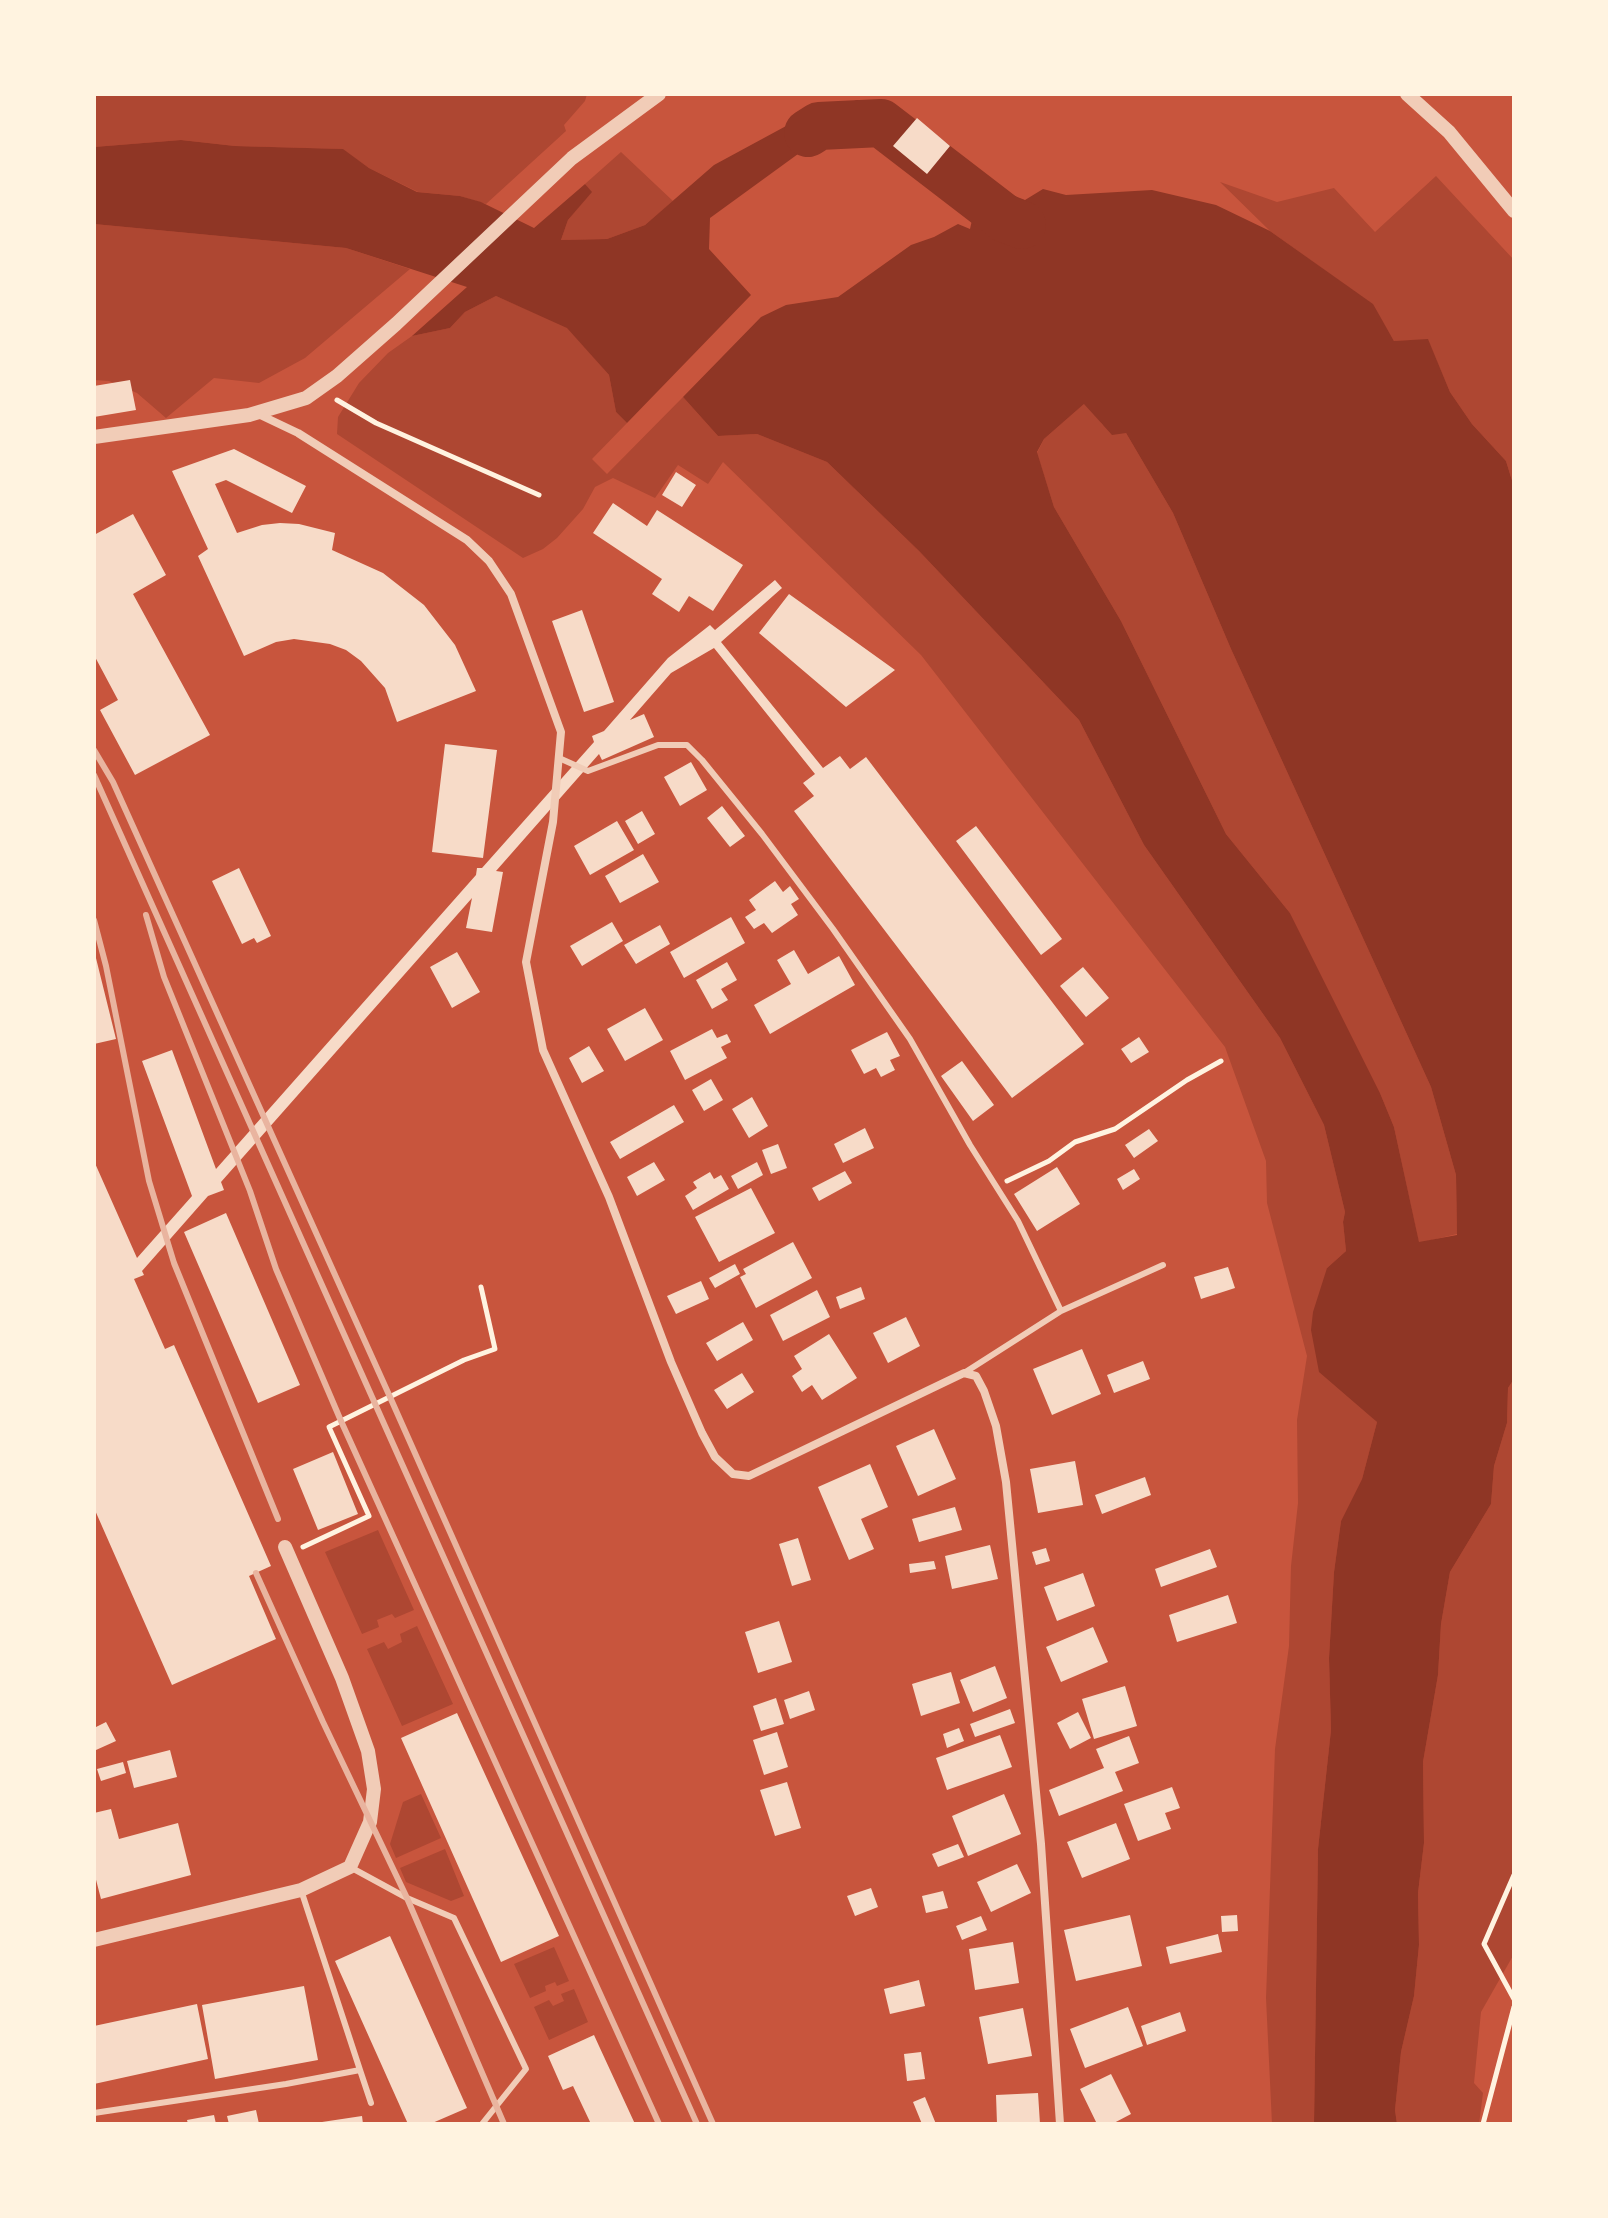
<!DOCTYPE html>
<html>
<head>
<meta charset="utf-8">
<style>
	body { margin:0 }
	#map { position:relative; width:1608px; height:2218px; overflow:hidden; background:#c8553d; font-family:"DM Sans",sans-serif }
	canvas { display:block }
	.frame { position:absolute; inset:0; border:96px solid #fff3e0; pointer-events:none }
</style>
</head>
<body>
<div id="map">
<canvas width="1608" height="2218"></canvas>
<div class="frame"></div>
</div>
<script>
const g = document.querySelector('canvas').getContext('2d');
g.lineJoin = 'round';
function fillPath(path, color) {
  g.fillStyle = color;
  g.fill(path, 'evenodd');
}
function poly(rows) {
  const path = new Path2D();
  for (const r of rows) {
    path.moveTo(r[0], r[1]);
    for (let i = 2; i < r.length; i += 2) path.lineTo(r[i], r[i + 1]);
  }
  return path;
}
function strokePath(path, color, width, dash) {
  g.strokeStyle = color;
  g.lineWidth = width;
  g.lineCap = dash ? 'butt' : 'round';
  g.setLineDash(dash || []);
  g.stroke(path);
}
fillPath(poly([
	[94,94,587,94,585,101,564,125,566,131,486,204,460,196,418,192,369,168,342,149,235,146,181,140,94,147],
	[621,152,673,201,645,225,607,239,561,240,568,220,591,192,585,184],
	[1436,176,1514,260,1514,487,1506,461,1472,424,1450,392,1428,340,1394,341,1372,304,1270,231,1220,182,1277,202,1334,188,1375,232],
	[94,224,346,248,410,269,305,358,259,383,214,378,166,418,137,393,109,381,94,380],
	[496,296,567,327,609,375,616,412,627,423,592,459,607,474,683,397,718,436,757,434,827,462,919,551,1079,720,1144,845,1280,1038,1324,1125,1345,1212,1343,1222,1346,1251,1327,1268,1367,1411,1377,1422,1362,1479,1341,1521,1334,1572,1329,1658,1331,1730,1318,1849,1314,2124,1272,2124,1266,1998,1275,1749,1289,1646,1291,1566,1298,1503,1297,1420,1307,1356,1267,1203,1266,1161,1225,1047,921,655,723,462,708,484,678,465,655,498,613,478,595,487,583,509,557,538,543,549,523,558,337,434,338,417,359,383,388,353,412,336,450,328,465,312],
	[1085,403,1103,425,1126,433,1173,513,1231,649,1431,1087,1456,1175,1457,1234,1419,1243,1394,1127,1380,1093,1290,913,1226,834,1121,621,1054,507,1037,453,1044,439],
	[1514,1379,1514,1954,1481,2012,1474,2083,1483,2093,1479,2124,1397,2124,1395,2110,1401,2052,1414,1996,1419,1945,1418,1893,1424,1843,1423,1762,1438,1675,1441,1624,1450,1572,1491,1504,1494,1466,1507,1423,1508,1388],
	[378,1530,414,1610,395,1618,392,1614,377,1620,379,1627,362,1634,325,1552],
	[417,1626,453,1704,402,1726,367,1649,384,1642,388,1649,402,1642,400,1634],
	[421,1794,441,1838,396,1858,390,1844,403,1802],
	[445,1849,464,1896,451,1901,406,1882,400,1868],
	[554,1947,569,1981,557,1986,555,1982,545,1986,546,1991,530,1998,514,1964],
	[574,1989,588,2022,549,2040,534,2007,549,2000,553,2006,564,2001,561,1994]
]), '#ae4732');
fillPath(poly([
	[857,100,873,103,883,111,866,130,809,146,710,218,709,249,751,295,627,423,616,412,609,375,567,328,496,296,465,312,450,328,412,336,467,287,346,248,94,224,94,147,181,140,235,146,343,149,369,168,417,192,460,196,481,202,534,228,585,184,592,192,568,220,561,240,607,239,645,225,714,165,799,119],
	[979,182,1025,200,1043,189,1066,195,1152,190,1216,205,1270,231,1373,304,1394,341,1428,339,1450,392,1472,424,1506,461,1514,487,1514,1379,1508,1388,1507,1423,1494,1466,1491,1504,1450,1572,1441,1624,1438,1675,1423,1762,1424,1843,1418,1893,1419,1945,1414,1996,1401,2052,1395,2110,1397,2124,1314,2124,1318,1849,1331,1730,1329,1658,1334,1572,1341,1521,1362,1479,1377,1422,1319,1372,1311,1330,1313,1312,1327,1268,1346,1251,1343,1222,1345,1212,1324,1125,1280,1038,1144,845,1079,720,919,551,827,462,757,434,718,436,683,397,761,317,786,305,838,297,911,245,934,237,958,224,970,229,973,216,963,197],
	[1084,404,1112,435,1126,433,1173,513,1231,649,1431,1087,1456,1175,1457,1235,1419,1242,1394,1127,1380,1093,1290,913,1226,834,1121,621,1054,507,1037,452,1044,439]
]), '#8f3625');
strokePath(poly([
	[808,133,819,126,881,123,1006,219,1022,225]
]), '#8f3625', 48);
fillPath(poly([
	[917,118,950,146,927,174,893,146],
	[130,380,136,410,94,417,94,386],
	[234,449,306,486,292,513,226,480,215,484,237,533,262,525,280,523,299,524,335,533,332,550,383,573,424,605,455,645,476,691,397,722,385,688,361,661,346,650,330,644,294,639,276,642,244,656,198,556,208,549,172,471],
	[676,472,696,485,682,507,662,495],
	[613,503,647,526,657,510,743,565,713,611,689,596,679,612,652,594,662,579,593,533],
	[133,514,166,575,133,594,210,735,135,775,100,710,118,700,94,655,94,535],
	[775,580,782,588,721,642,823,768,840,756,850,769,866,757,1084,1044,1012,1098,794,811,814,796,803,783,815,774,714,648,671,673,630,720,644,714,654,737,602,760,599,754,496,871,503,872,492,932,466,928,472,898,221,1182,224,1190,208,1196,142,1271,144,1275,134,1279,165,1349,174,1345,271,1566,249,1576,276,1639,172,1685,94,1508,94,1161,137,1258,192,1196,142,1061,172,1050,216,1169,476,875,477,868,482,868,594,742,592,736,604,731,668,658,710,625,715,630],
	[789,594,895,670,846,707,759,633],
	[582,610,614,702,584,712,552,621],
	[445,744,497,750,483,858,432,852],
	[691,762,707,790,680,806,664,777],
	[722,806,745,836,730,847,707,818],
	[642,811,655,834,638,844,625,821],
	[617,821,634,850,590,875,574,846],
	[976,826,1062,939,1041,955,956,841],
	[643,854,659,882,620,903,605,876],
	[239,868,271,936,257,943,254,938,242,944,212,881],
	[775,881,783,892,790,886,799,899,791,904,798,915,772,933,764,923,754,929,745,917,756,910,749,900],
	[731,917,745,943,684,978,670,952],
	[612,922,623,941,582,966,570,946],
	[660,925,670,944,636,964,624,945],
	[94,950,116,1039,94,1044],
	[794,950,808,974,839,956,855,985,770,1034,754,1005,791,984,777,960],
	[457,952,480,992,452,1008,430,967],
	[727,962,737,980,721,989,728,1000,712,1009,696,980],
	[1083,967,1109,998,1086,1017,1060,986],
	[645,1008,663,1040,625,1061,607,1029],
	[712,1029,717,1038,727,1034,731,1042,721,1047,727,1058,685,1080,670,1051],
	[887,1032,900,1056,890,1060,895,1070,881,1077,876,1068,864,1074,851,1050],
	[1139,1037,1149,1052,1131,1063,1121,1049],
	[589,1046,604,1071,582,1083,569,1058],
	[962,1061,994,1105,973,1121,941,1076],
	[711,1079,723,1100,704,1111,692,1090],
	[752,1097,768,1126,749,1138,732,1109],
	[674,1105,684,1122,620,1159,610,1142],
	[865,1128,874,1148,843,1163,834,1144],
	[1149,1129,1158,1141,1134,1158,1125,1145],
	[778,1144,787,1168,771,1174,762,1150],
	[654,1162,665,1180,637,1196,627,1177],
	[757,1162,763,1175,738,1189,731,1176],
	[1057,1167,1080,1204,1037,1231,1014,1194],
	[1134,1169,1140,1179,1123,1190,1117,1179],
	[845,1171,852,1183,819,1201,812,1188],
	[710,1172,714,1179,721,1175,729,1189,693,1210,685,1196,697,1188,693,1182],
	[751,1188,775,1233,719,1262,695,1217],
	[226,1213,300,1385,258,1403,184,1232],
	[793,1242,812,1278,756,1308,740,1277,746,1274,743,1269],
	[735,1264,740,1274,715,1288,709,1278],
	[1228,1267,1235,1288,1201,1299,1194,1277],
	[701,1281,709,1299,676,1314,667,1296],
	[861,1287,865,1299,840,1309,836,1297],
	[817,1290,830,1317,783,1341,770,1315],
	[906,1317,920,1346,888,1363,873,1333],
	[743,1322,753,1340,717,1361,706,1343],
	[829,1334,857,1378,822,1400,812,1385,802,1392,792,1376,802,1369,794,1356],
	[1082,1349,1101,1394,1052,1415,1033,1369],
	[1143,1361,1150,1379,1114,1393,1107,1375],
	[742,1373,754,1392,727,1409,714,1390],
	[934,1429,956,1479,918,1496,896,1446],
	[333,1452,358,1514,318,1530,293,1469],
	[1075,1461,1083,1505,1038,1513,1030,1469],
	[870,1464,888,1507,861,1519,874,1549,849,1560,818,1487],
	[1145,1477,1151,1495,1102,1514,1095,1495],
	[955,1507,962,1530,919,1542,912,1519],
	[798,1538,811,1580,792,1586,779,1544],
	[990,1545,998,1579,952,1589,945,1556],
	[1046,1548,1050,1561,1036,1565,1032,1552],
	[1210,1549,1217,1567,1161,1587,1155,1569],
	[934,1561,936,1569,910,1573,909,1564],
	[1083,1573,1095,1606,1057,1621,1044,1587],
	[1228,1595,1237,1623,1177,1642,1169,1615],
	[779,1621,792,1662,758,1673,745,1632],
	[1093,1627,1108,1662,1061,1682,1046,1647],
	[995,1666,1007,1698,973,1712,960,1680],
	[951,1672,960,1703,921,1716,912,1684],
	[1125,1686,1137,1726,1094,1739,1082,1699],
	[809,1691,815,1710,790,1719,784,1700],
	[776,1698,784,1724,761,1731,753,1706],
	[1010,1709,1015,1723,975,1737,970,1724],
	[1078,1712,1091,1738,1070,1749,1057,1723],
	[457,1713,559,1936,501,1962,401,1738],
	[106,1722,116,1741,96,1750,94,1728],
	[959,1728,964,1741,947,1748,943,1734],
	[777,1732,788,1767,764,1775,753,1740],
	[1000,1735,1012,1767,947,1790,936,1758],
	[1129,1736,1139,1763,1115,1772,1123,1791,1059,1816,1049,1790,1104,1768,1096,1749],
	[170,1750,177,1777,134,1788,127,1761],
	[123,1762,126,1773,101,1781,97,1769],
	[787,1782,801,1828,775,1836,760,1790],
	[1172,1787,1180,1808,1165,1813,1171,1829,1138,1841,1124,1804],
	[1004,1794,1021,1834,968,1856,952,1816],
	[111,1809,119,1839,178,1823,191,1875,101,1899,94,1872,94,1813],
	[1116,1823,1130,1859,1082,1878,1067,1842],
	[958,1844,964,1857,938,1867,932,1854],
	[1017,1864,1031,1893,991,1912,977,1882],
	[871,1888,878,1907,855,1916,847,1896],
	[943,1891,948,1908,926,1913,922,1896],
	[1130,1915,1142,1966,1076,1981,1064,1930],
	[1237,1915,1238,1931,1222,1932,1221,1916],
	[981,1916,987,1930,962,1940,956,1926],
	[1218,1934,1222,1952,1170,1964,1166,1947],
	[390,1936,467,2108,430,2124,408,2124,335,1961],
	[1013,1942,1019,1983,975,1990,969,1949],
	[919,1980,925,2006,890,2014,884,1989],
	[304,1986,318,2060,215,2079,202,2005],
	[197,2004,208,2059,94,2084,94,2026],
	[1128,2007,1143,2046,1085,2068,1070,2029],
	[1023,2008,1032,2056,988,2064,979,2017],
	[1180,2012,1186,2031,1147,2045,1141,2026],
	[594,2035,599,2046,635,2124,591,2124,573,2086,563,2090,548,2056],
	[921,2052,925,2079,907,2081,904,2054],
	[1111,2074,1131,2114,1112,2124,1097,2124,1080,2089],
	[1038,2093,1040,2124,997,2124,996,2095],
	[925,2097,936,2124,922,2124,913,2102],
	[256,2110,259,2124,229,2124,227,2116],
	[214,2115,216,2124,188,2124,187,2120],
	[362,2116,363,2124,322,2124,322,2122]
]), '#f7dbc8');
strokePath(poly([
	[337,400,376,423,539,495],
	[1007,1181,1049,1161,1075,1142,1115,1129,1187,1080,1221,1061],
	[303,1547,369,1516,329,1427,464,1360,495,1349,481,1287],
	[1514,1875,1484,1944,1514,1999],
	[1483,2124,1514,2007]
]), '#fff3e0', 5);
strokePath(poly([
	[559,758,588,771,658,745,687,745,702,760,762,834,833,929,910,1039,970,1145,1018,1221,1061,1311],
	[964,1373,1061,1311,1163,1265],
	[350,1867,407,1898,454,1918,526,2069,482,2124],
	[360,2070,371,2103],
	[94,2113,286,2084,360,2070,301,1890]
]), '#f1ccb7', 6);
strokePath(poly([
	[256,413,298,433,467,540,489,561,511,594,561,732,553,822,526,962,543,1050,609,1197,671,1362,702,1433,715,1457,733,1474,749,1476,964,1373,976,1376,984,1391,996,1426,1006,1482,1041,1844,1060,2124]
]), '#f1ccb7', 8);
strokePath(poly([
	[1407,94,1449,132,1514,211],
	[94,437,249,415,306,398,337,376,396,324,572,158,659,94],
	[94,1940,301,1890,350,1867,370,1822,374,1789,368,1751,342,1678,285,1547]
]), '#f1ccb7', 14);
strokePath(poly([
	[94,750,113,782,390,1397,713,2124],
	[94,775,697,2124],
	[146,915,164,977,250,1191,276,1269,341,1421,659,2124],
	[94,920,106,966,149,1181,174,1263,278,1519],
	[256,1573,323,1722,407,1898,504,2124]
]), '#e9b49f', 6);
</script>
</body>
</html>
